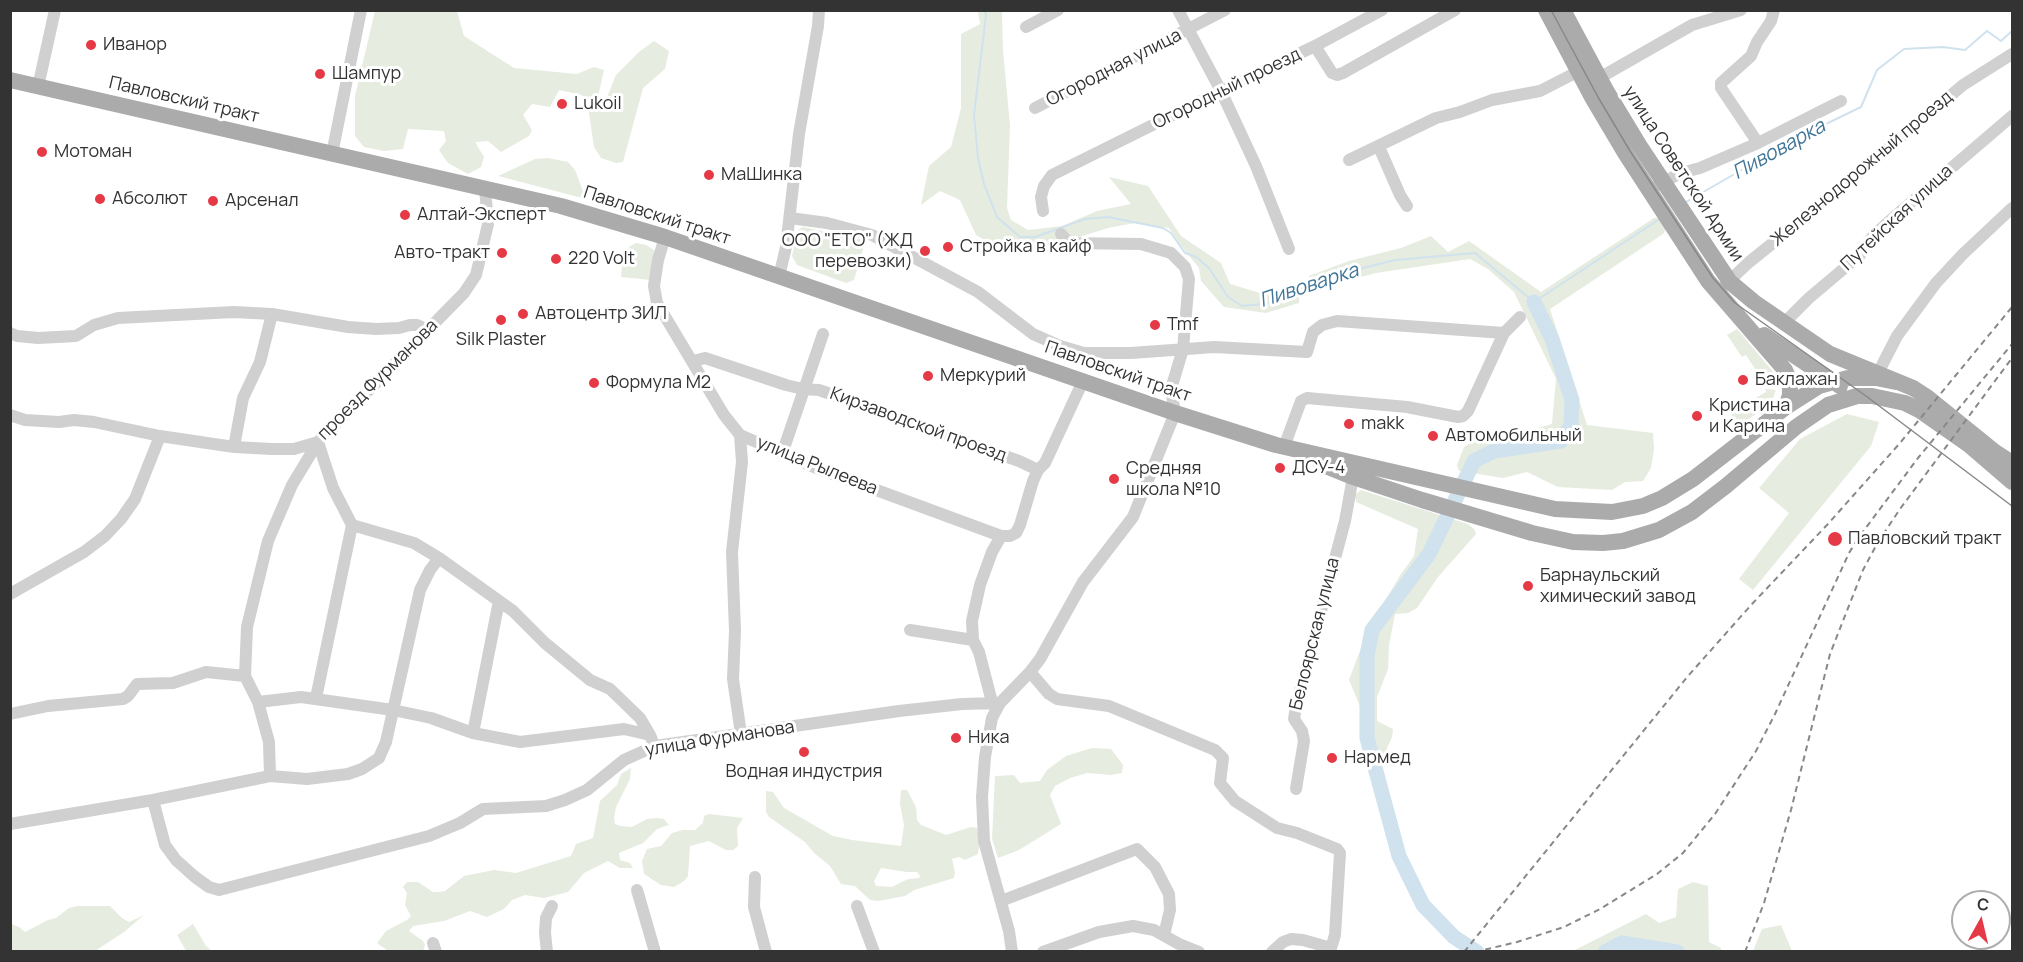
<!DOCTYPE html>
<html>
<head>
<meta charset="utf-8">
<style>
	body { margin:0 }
	#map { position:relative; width:2023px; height:962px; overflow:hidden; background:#fff; font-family:Manrope,sans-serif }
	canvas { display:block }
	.frame { position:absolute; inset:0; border:12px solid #333; pointer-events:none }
	.north { position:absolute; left:1951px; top:890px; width:60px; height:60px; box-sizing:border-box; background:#fff; border:2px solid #adadad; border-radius:50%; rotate:8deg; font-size:16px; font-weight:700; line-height:24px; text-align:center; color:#333 }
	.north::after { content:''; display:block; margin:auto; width:21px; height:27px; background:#e63946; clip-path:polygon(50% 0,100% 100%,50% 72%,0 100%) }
</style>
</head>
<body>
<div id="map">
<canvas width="2023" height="962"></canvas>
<div class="frame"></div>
<div class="north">С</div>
</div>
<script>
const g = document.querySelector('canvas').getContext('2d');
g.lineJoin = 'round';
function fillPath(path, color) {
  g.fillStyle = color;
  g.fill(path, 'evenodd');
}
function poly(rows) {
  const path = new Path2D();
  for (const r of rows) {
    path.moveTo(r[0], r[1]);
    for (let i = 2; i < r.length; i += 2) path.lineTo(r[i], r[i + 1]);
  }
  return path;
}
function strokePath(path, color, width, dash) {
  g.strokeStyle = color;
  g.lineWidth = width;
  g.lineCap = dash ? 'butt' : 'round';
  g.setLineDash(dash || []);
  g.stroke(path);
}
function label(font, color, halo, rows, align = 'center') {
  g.font = font + ' Manrope,sans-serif';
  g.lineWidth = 6;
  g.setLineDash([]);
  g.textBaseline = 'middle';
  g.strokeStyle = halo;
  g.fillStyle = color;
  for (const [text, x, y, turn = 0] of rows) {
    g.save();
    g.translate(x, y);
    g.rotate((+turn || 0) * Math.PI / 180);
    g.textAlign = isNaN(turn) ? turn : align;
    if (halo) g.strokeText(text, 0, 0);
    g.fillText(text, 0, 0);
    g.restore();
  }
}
fillPath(poly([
	[375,11,457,11,464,36,514,68,577,74,594,67,604,70,598,97,605,102,616,75,639,52,654,41,669,51,665,69,643,88,623,162,616,163,601,158,594,147,589,113,582,95,559,90,550,107,532,104,523,115,532,130,529,136,501,152,488,141,475,142,484,157,481,167,468,174,448,163,439,150,446,141,444,131,408,129,403,149,384,151,364,147,355,136,355,96],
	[978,11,1002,11,1002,13,1003,51,1010,125,1007,208,1011,220,1028,230,1062,226,1097,211,1131,204,1109,177,1148,186,1181,236,1221,263,1230,284,1260,293,1299,295,1299,303,1266,313,1224,307,1201,281,1199,268,1179,243,1169,228,1135,223,1108,228,1076,238,1010,255,976,235,960,200,940,191,921,205,929,166,951,147,961,108,961,34,980,24],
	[548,158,568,162,575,170,586,199,498,176,535,159],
	[1654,218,1659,218,1667,228,1663,234,1550,309,1587,425,1653,433,1654,449,1651,468,1643,481,1625,482,1612,490,1558,487,1527,472,1503,478,1459,471,1457,465,1464,447,1486,432,1509,436,1552,424,1556,379,1514,292,1488,269,1470,259,1376,273,1329,285,1317,292,1309,276,1349,261,1401,248,1431,236,1448,252,1469,241,1541,292],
	[803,227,860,239,864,246,854,280,846,283,797,265,792,256,798,230],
	[636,243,646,245,654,250,655,254,651,280,621,277,623,257,630,246],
	[1737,329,1775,374,1777,387,1766,386,1746,355,1742,357,1727,335],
	[1765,389,1776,390,1772,401,1739,427,1731,419,1733,411,1766,392],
	[1847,414,1879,422,1871,446,1753,590,1739,579,1789,513,1759,488,1800,439],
	[1361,490,1468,524,1474,529,1476,534,1438,577,1417,608,1408,613,1395,614,1389,645,1388,669,1377,697,1377,721,1393,729,1392,737,1387,748,1385,763,1370,767,1362,747,1364,716,1349,680,1361,648,1380,609,1401,574,1414,556,1418,529,1356,502,1355,495],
	[1092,748,1111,749,1123,765,1122,773,1111,775,1087,773,1070,778,1055,786,1050,795,1061,824,1019,850,998,858,992,839,995,776,1014,775,1020,783,1040,781,1047,770,1066,756],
	[631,768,630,779,616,807,614,818,615,824,620,826,632,827,647,819,658,818,664,819,669,825,657,829,643,843,619,853,620,860,630,863,633,868,620,868,608,861,584,873,568,892,544,898,525,895,512,900,504,909,487,917,470,911,444,921,413,926,409,931,423,941,425,945,423,951,388,951,377,943,386,931,407,920,411,916,405,905,407,893,403,887,407,882,418,882,433,892,439,892,445,891,464,876,494,870,516,873,571,856,576,844,593,838,600,801,617,785,621,774],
	[901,790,907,790,916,807,917,820,921,825,946,835,971,827,977,828,980,841,978,854,965,860,959,857,952,859,955,872,954,878,914,890,905,896,878,901,870,900,855,886,841,884,830,866,814,853,805,842,769,817,766,812,766,791,773,792,784,808,833,836,852,840,901,846,904,825,900,804],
	[881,868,907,872,917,872,920,876,919,878,908,879,892,887,876,886,874,881],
	[709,814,743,818,737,828,738,846,733,850,726,850,709,841,690,846,688,876,684,881,674,887,661,885,644,874,642,861,647,849,661,846,672,833,683,830,695,830,703,823,704,816],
	[1693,882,1708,886,1709,942,1721,948,1721,951,1561,951,1575,950,1646,914,1659,923,1676,917,1678,889],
	[77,906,110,906,122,918,129,922,144,915,124,932,95,951,11,951,11,924,19,927,25,932,48,920,56,918,69,908],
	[193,924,206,946,212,951,187,951,185,949,177,935],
	[1781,925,1792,951,1753,951,1762,929]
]), '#e6ecdf');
strokePath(poly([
	[984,10,986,15,974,115,978,158,984,184,997,217,1020,237,1035,237,1085,219,1108,217,1163,228,1171,233,1185,253,1196,257,1209,268,1228,297,1242,306,1264,304,1331,276,1395,260,1475,253,1534,302,1661,218],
	[1686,202,1797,138,1861,107,1877,70,1904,49,1943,47,1965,50,1987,31,2001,41,2012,31]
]), '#cfe2ee', 2);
strokePath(poly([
	[1477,952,1454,937,1423,905,1399,856,1367,738,1367,656,1372,630,1429,554,1474,461,1494,451,1561,441,1571,425,1572,400,1552,339,1534,302],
	[1605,952,1622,943,1677,952]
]), '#cfe2ee', 15);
strokePath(poly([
	[1178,10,1221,91,1256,166,1289,249],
	[1026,27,1058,10],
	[1315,46,1382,10],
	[1594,81,1692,25,1741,10],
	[38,87,55,10],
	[1035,108,1225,10],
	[1758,143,1721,88,1721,83,1751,56,1757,42,1771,21,1774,10],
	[1379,147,1400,195,1407,206],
	[332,154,361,10],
	[1349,160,1436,118,1460,112,1492,100,1540,91,1585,68],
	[1658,185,1681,173,1700,168,1758,143,1841,101],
	[1043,211,1041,197,1044,186,1052,175,1221,91,1315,46,1332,73,1337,75,1343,73,1455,10],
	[790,218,827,223,872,235,978,292,1033,334,1060,346,1084,353,1131,353,1214,347,1307,352,1313,332,1322,325,1337,321,1504,333],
	[665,237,658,260,654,286,657,303,724,415,740,435,814,467,1001,536,992,552,980,585,972,621,973,640],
	[779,277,786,247,799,134,818,26,819,10],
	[1725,285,1748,263,1840,189,1963,85,2012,54],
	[1784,323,1809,298,1860,255,1873,236,1893,218,2012,116],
	[10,333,17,336,38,338,76,336,94,325,118,318,234,312,272,314,348,327,376,329,399,328,410,325,417,325,428,330],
	[693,361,705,358,786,385,803,389,819,390,1019,461,1038,470],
	[1878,373,1897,336,1936,283,1963,254,2012,208],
	[10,415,25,420,59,422,74,420,94,422,160,436],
	[740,435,742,462,732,552,735,631,733,679,741,734],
	[234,447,243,398,260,362,272,314],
	[1284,447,1301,401,1307,398,1407,407,1458,417,1463,416,1468,411,1504,333,1520,317],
	[782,454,823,334],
	[1001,536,1010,536,1016,533,1020,525,1033,481,1038,470,1045,463,1083,381],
	[10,594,84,552,105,536,121,519,135,499,160,436,234,447,272,449,294,449,318,442,464,293,476,275,488,224,485,188],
	[910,630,973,640,979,652,992,702],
	[1030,672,1049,694,1057,699,1109,706,1215,750,1223,758,1220,783,1235,801,1277,828,1297,833,1337,849,1340,853,1335,935,1331,948,1303,940,1291,939,1283,942,1272,952],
	[316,698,352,525],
	[258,702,301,697,393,710,431,718,473,733,520,742,624,729,650,735,652,740],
	[10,714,48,706,123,699,128,696,137,684,173,683,206,672,245,676],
	[473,733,499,601],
	[270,776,307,779,348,774,362,769,379,758,386,742,420,590,430,570,439,558],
	[1296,789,1304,741,1302,731,1294,719,1297,701,1345,521,1353,477],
	[153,800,165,845,176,860,195,877,209,887,219,890,429,836,460,823,483,809,546,806,565,800,587,790,624,760,655,746,899,711,962,704,1000,703],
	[10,824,153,800,270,776,269,742,258,702,245,676,247,627,268,541,292,485,318,442,333,488,352,525,414,543,439,558,513,611,545,643,590,680,610,689,640,718,650,735],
	[755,877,754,907,766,952],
	[637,890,655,952],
	[1001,901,1137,849,1155,867,1169,894,1170,910,1164,935],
	[857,906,874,952],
	[433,943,436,952],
	[547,952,545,933,546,918,552,906],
	[1012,952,1009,931,984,841,982,797,985,757,992,718,1000,703,1030,672,1040,659,1083,582,1133,517,1175,413,1171,389,1183,349,1189,279,1185,267,1171,253,1141,244,1069,243,1061,234],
	[1043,952,1099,932,1133,926,1154,930,1179,944,1199,952]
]), '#d0d0d0', 12);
strokePath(poly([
	[1546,10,1593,99,1625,153,1708,281,1785,370,1790,381,1790,395,1786,407],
	[1563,10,1607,92,1639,145,1730,282,1754,302,1830,354,1913,388,1927,397,1995,452,2012,463],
	[10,80,561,206,665,237,1175,413,1276,445,1555,509,1612,512,1643,506,1662,498,1693,479,1786,407,1819,386,1848,378,1876,378,1896,382],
	[1764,335,1840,386],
	[1321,464,1353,477,1422,500,1532,533,1573,542,1603,543,1623,541,1659,530,1692,512,1726,486,1796,427,1828,405,1857,396,1872,396,1905,403,1919,410,1969,445,2012,482]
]), '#ababab', 16);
strokePath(poly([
	[1551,10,1598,97,1630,151,1713,278,1735,303,1866,396,2012,506]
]), '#888', 1.5);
strokePath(poly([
	[1464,952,1688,676,1752,604,1827,525,1900,443,2012,307],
	[1475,952,1517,942,1564,927,1600,909,1657,874,1683,853,1715,814,1756,751,1775,714,1849,553,1859,537,1918,458,2012,344],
	[1745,952,1764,903,1791,810,1830,654,1863,570,1878,542,1900,509,2012,358]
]), '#888', 2, [6, 4.5]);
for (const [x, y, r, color] of [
	[91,45,6,"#e63946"],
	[320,74,6,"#e63946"],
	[562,104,6,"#e63946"],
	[42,152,6,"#e63946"],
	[709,175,6,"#e63946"],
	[100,199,6,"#e63946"],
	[213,201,6,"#e63946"],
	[405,215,6,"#e63946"],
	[948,247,6,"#e63946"],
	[925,251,6,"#e63946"],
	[502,253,6,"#e63946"],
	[556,259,6,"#e63946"],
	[523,314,6,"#e63946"],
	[501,320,6,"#e63946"],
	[1155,325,6,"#e63946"],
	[928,376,6,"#e63946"],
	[1743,380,6,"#e63946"],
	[594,383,6,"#e63946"],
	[1697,416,6,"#e63946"],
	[1349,424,6,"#e63946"],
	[1433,436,6,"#e63946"],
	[1280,468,6,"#e63946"],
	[1114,479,6,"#e63946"],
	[1835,539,8,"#e63946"],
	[1528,586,6,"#e63946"],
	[956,738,6,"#e63946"],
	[804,752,6,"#e63946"],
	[1332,758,6,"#e63946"]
]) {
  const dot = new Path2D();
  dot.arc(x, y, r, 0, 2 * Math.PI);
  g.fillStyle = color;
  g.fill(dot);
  strokePath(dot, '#fff', 2);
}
label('18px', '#333', '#fff', [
	["Иванор",103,45],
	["Шампур",332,74],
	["Lukoil",574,104],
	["Мотоман",54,152],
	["МаШинка",721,175],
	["Абсолют",112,199],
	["Арсенал",225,201],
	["Алтай-Эксперт",417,215],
	["ООО \"ЕТО\" (ЖД",913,241,"right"],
	["перевозки)",913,262,"right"],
	["Стройка в кайф",960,247],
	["Авто-тракт",490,253,"right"],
	["220 Volt",568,259],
	["Автоцентр ЗИЛ",535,314],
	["Tmf",1167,325],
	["Silk Plaster",501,340,"center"],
	["Меркурий",940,376],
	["Баклажан",1755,380],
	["Формула М2",606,383],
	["Кристина",1709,406],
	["и Карина",1709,427],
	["makk",1361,424],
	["Автомобильный",1445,436],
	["ДСУ-4",1292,468],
	["Средняя",1126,469],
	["школа №10",1126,490],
	["Павловский тракт",1848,539],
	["Барнаульский",1540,576],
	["химический завод",1540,597],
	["Ника",968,738],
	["Нармед",1344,758],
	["Водная индустрия",804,772,"center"]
], 'left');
label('18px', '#333', '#fff', [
	["Огородная улица",1114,68,-27],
	["Огородный проезд",1227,89,-26],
	["Павловский тракт",184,100,13],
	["Железнодорожный проезд",1862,169,-40],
	["улица Советской Армии",1683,174,57],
	["Павловский тракт",657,216,18],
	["Путейская улица",1897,218,-43],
	["Павловский тракт",1118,372,19],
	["проезд Фурманова",378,380,-45],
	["Кирзаводской проезд",918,425,20],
	["улица Рылеева",817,466,22],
	["Белоярская улица",1315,634,-76],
	["улица Фурманова",720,739,-9]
]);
label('italic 20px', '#3f7597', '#fff', [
	["Пивоварка",1779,150,-29],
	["Пивоварка",1309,286,-18]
]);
</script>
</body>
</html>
